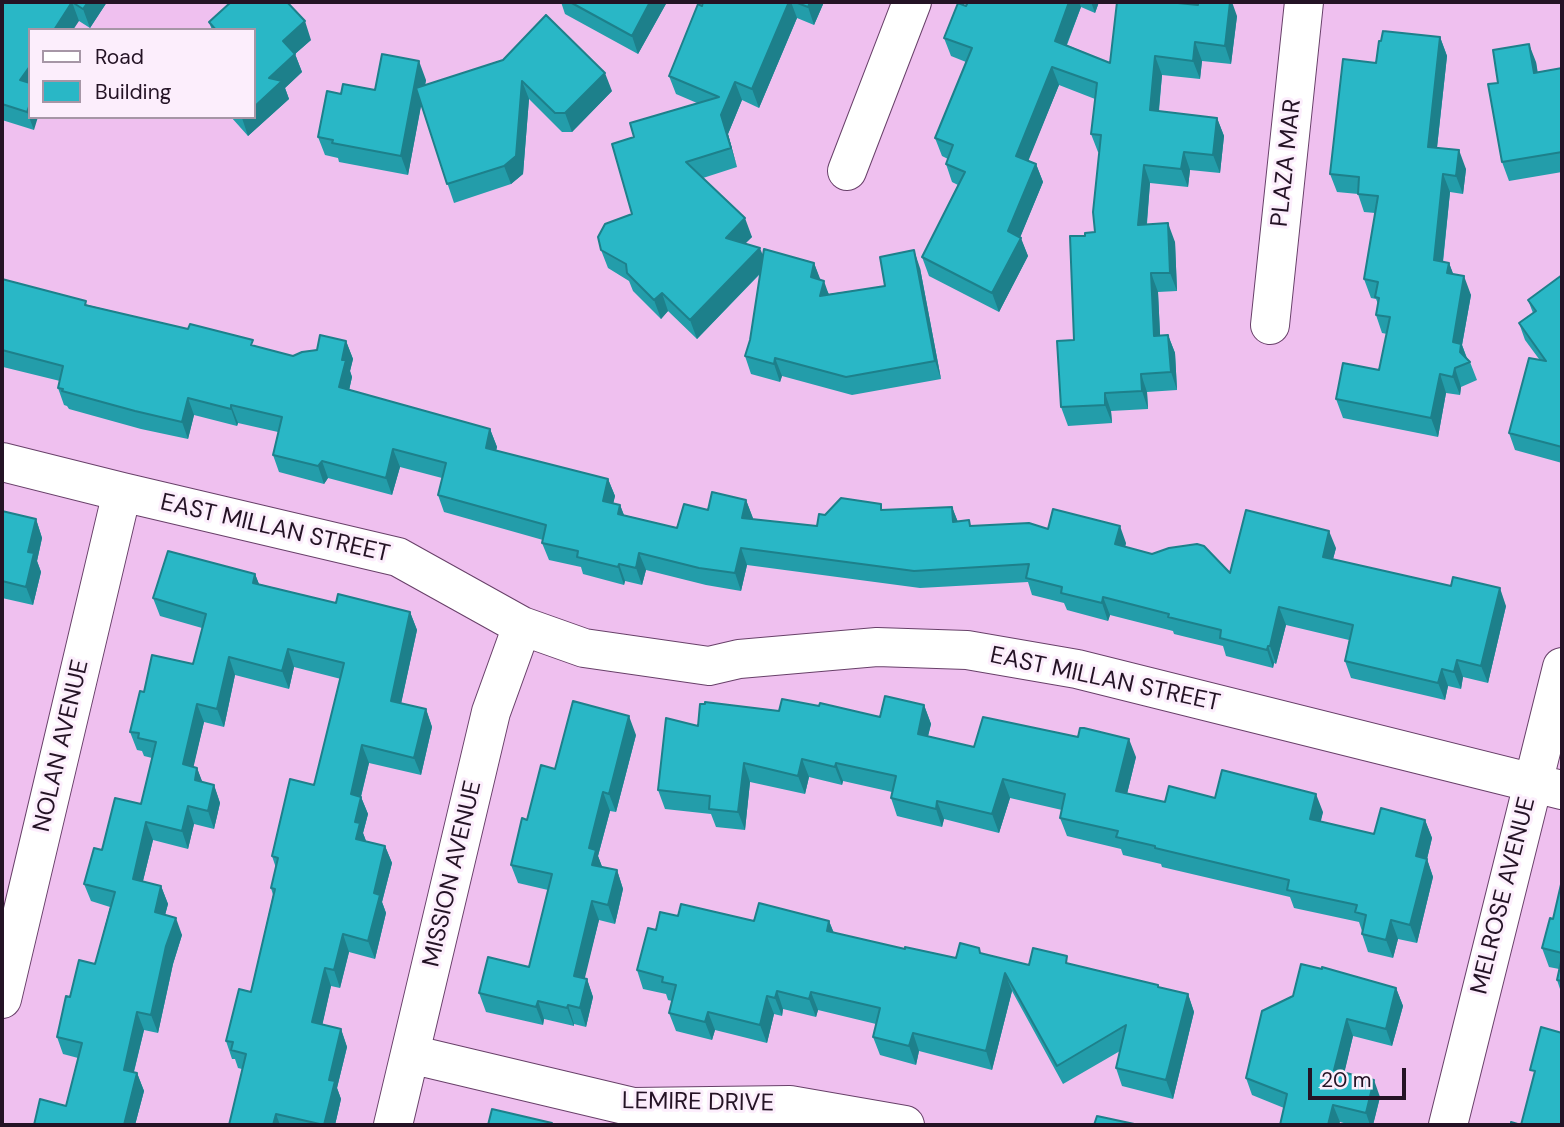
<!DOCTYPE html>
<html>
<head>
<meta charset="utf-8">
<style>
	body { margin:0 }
	#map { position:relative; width:1564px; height:1127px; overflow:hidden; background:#efc0ef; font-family:"DM Sans",sans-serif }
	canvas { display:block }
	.frame { position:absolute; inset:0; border:4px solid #241325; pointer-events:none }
	.legend { position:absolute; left:28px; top:28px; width:228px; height:91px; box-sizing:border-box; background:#fceefc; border:2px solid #a696a6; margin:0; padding:9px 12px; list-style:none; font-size:21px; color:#241325 }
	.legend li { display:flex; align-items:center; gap:14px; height:35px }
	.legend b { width:35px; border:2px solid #a696a6 }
	.scale { position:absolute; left:1308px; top:1068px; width:98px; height:32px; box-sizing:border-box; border:4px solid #241325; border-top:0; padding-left:9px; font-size:21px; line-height:24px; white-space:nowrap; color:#241325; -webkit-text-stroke:5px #fceefc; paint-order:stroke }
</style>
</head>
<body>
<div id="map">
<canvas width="1564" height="1127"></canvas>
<div class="frame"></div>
<ul class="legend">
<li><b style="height:9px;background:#fff"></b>Road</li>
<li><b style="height:19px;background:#29b7c6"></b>Building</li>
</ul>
<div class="scale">20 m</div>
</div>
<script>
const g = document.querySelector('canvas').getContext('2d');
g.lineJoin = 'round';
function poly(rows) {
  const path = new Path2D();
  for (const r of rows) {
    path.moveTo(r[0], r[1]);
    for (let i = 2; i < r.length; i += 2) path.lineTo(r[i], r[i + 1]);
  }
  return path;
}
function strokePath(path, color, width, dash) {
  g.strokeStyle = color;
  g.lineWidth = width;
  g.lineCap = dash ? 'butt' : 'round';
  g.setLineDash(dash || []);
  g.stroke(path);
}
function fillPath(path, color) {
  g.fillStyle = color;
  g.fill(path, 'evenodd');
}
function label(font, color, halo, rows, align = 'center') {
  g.font = font + ' "DM Sans",sans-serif';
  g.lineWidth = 6;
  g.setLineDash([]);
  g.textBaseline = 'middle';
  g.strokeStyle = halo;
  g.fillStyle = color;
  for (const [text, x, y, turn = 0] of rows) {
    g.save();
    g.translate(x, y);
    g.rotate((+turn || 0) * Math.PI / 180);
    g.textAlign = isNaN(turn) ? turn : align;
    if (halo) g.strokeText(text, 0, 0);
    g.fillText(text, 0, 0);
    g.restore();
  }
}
const minor = poly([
	[847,171,912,2],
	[1270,325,1304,2],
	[2,462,122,492,398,557,522,626,584,648,709,666,739,659,877,647,967,650,1077,669,1562,790],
	[2,999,122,492],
	[410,1054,633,1107,790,1105,905,1125],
	[393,1125,491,712,522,626],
	[1448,1125,1562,667]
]);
strokePath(minor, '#684069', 40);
strokePath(minor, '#fff', 38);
fillPath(poly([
	[2,2,107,2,90,28,79,21,30,30,34,130,2,120],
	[561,2,667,2,638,54,565,14],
	[703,2,824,2,814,25,797,18,759,108,742,100,728,134,737,167,703,178,752,237,745,243,763,254,814,263,820,280,829,294,885,286,920,268,941,379,852,395,782,376,780,382,751,374,745,356,750,340,760,274,697,339,668,311,661,319,633,291,629,281,608,268,601,250,632,214,634,137,697,103,676,94,669,76],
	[968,2,1099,2,1095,13,1081,7,1067,45,1110,63,1237,16,1231,64,1202,61,1200,79,1162,75,1159,111,1217,118,1224,136,1220,173,1190,170,1188,187,1150,183,1147,224,1175,242,1177,291,1158,292,1160,335,1168,335,1175,353,1177,390,1147,392,1148,409,1111,411,1112,423,1068,426,1061,407,1074,340,1085,236,1095,232,1100,153,1098,152,1091,134,1095,99,1059,85,1028,160,1036,164,1043,182,1020,237,1028,256,999,312,929,276,922,257,958,185,952,182,946,164,948,159,942,156,935,138,966,62,951,56,944,38,966,6],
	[209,22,311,40,295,54,302,72,285,88,289,99,248,136,231,117,254,117,254,30,212,30],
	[1440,37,1447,56,1437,148,1466,169,1463,194,1450,192,1443,262,1449,263,1453,274,1471,295,1462,345,1467,358,1470,362,1477,380,1461,387,1460,395,1446,393,1438,437,1343,418,1336,399,1379,370,1387,334,1382,333,1376,315,1378,304,1376,299,1371,298,1364,279,1375,213,1364,212,1358,194,1337,192,1330,174,1376,63],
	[503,60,612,91,572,132,562,132,529,99,523,174,511,184,454,203,421,105,408,175,339,162,338,158,325,155,318,137,341,94,375,90,426,80,425,85],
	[1536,62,1537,72,1562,68,1562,172,1509,181,1502,162],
	[1562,275,1562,463,1515,450,1509,433,1539,359,1525,340,1519,323,1533,313,1528,300],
	[2,279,88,305,293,356,346,341,353,359,350,371,352,377,349,390,490,429,497,447,496,451,608,479,615,496,613,503,620,505,624,515,677,528,708,510,746,500,753,519,817,526,825,515,884,510,952,507,958,522,971,526,1048,529,1126,543,1125,547,1230,573,1336,548,1333,559,1506,606,1488,683,1463,677,1461,689,1448,686,1445,700,1351,678,1345,661,1349,640,1286,625,1276,664,1274,663,1273,668,1226,656,1223,646,1174,634,1173,631,1110,615,1108,621,1067,610,1064,603,1032,595,1028,582,920,588,747,565,741,591,706,585,646,570,642,585,625,581,624,585,583,574,581,567,549,560,542,543,543,540,444,512,438,495,442,478,400,467,392,495,328,478,324,484,279,472,273,455,278,432,238,423,237,426,194,415,188,439,141,429,69,409,67,406,64,405,58,388,60,381,3,367,2,370],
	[2,511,36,519,42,538,37,561,41,572,33,605,2,598],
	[255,574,259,584,336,603,410,612,417,630,401,703,426,709,432,727,421,775,369,763,361,797,368,814,363,833,366,841,385,846,392,863,382,902,386,913,375,959,349,952,340,988,331,986,322,1025,341,1029,347,1047,337,1088,341,1099,335,1125,229,1125,242,1069,238,1068,235,1059,232,1059,226,1041,251,992,273,895,271,888,276,868,272,856,314,785,341,679,294,667,289,689,235,675,224,727,204,722,193,767,197,768,202,782,214,785,220,803,214,829,194,824,188,849,153,840,143,881,161,886,168,904,165,915,182,935,173,964,158,1033,144,1030,134,1072,137,1073,144,1091,135,1125,34,1125,66,1106,78,1058,63,1054,57,1037,70,997,95,964,110,907,91,901,84,884,102,850,141,804,152,758,144,756,142,751,137,750,130,732,144,692,193,664,202,628,160,616,153,598],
	[924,705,931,724,928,736,974,747,1136,757,1127,794,1165,802,1215,798,1323,812,1320,822,1374,834,1425,820,1432,838,1427,859,1433,877,1417,943,1398,939,1393,958,1368,952,1362,934,1362,931,1359,922,1294,908,1290,897,1162,867,1161,864,1123,855,1121,849,1067,836,1060,818,1062,810,1010,798,999,833,944,819,942,827,897,816,891,798,892,792,843,781,842,785,809,777,805,794,750,782,745,830,716,827,711,814,665,809,658,790,698,726,779,711,880,717],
	[636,735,616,812,610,811,598,856,602,867,617,870,623,889,615,924,599,920,584,978,587,979,593,997,586,1027,574,1024,574,1026,544,1019,543,1025,486,1012,479,993,529,967,548,890,518,883,511,865,527,820,555,769],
	[1562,880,1562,995,1557,980,1559,969,1549,967,1542,948,1553,919],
	[678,916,754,921,829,921,834,933,905,949,956,958,981,953,1029,965,1070,964,1158,985,1159,987,1188,994,1194,1012,1173,1099,1122,1086,1116,1068,1120,1051,1063,1084,1012,991,992,1070,919,1051,916,1065,880,1055,873,1037,876,1024,818,1010,816,1017,783,1009,782,1016,774,1014,767,1043,715,1030,712,1040,676,1031,669,1013,672,1001,668,1000,666,994,643,989,637,970,656,930],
	[1396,988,1403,1006,1392,1046,1353,1036,1344,1073,1380,1097,1373,1125,1351,1125,1340,1122,1284,1108,1252,1095,1246,1078,1293,996]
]), '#239daa');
fillPath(poly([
	[72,2,79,21,73,30,54,30],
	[88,2,107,2,90,28,83,9],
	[650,2,667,2,638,54,632,36],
	[789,2,791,2,797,18,759,108,752,89],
	[810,2,824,2,814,25,808,7],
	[1069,2,1079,2,1081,7,1061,59,1055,41],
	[1091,2,1099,2,1095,13],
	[1230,2,1232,2,1237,16,1231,64,1225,46],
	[305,21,311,40,295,54,302,72,285,88,289,99,248,136,242,118,254,117,254,107,269,78,283,41],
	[1440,37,1447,56,1435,165,1428,147],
	[1195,42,1202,61,1200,79,1193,61],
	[1529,44,1536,62,1541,91,1534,73],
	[1155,56,1162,75,1157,128,1150,110],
	[419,61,426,80,408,175,401,156],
	[30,66,30,94,20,80],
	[1052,67,1059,85,1023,174,1016,156],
	[605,73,612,91,572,132,565,113],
	[522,81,529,99,523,174,511,184,504,166],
	[735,82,742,100,728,134,737,167,721,115],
	[30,104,30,117,38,117,34,130,27,112],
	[1217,118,1224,136,1220,173,1213,155],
	[1459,150,1466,169,1463,194,1456,176],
	[1184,152,1190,170,1188,187,1181,169],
	[1036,164,1043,182,1015,250,1008,231],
	[1144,165,1150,183,1145,243,1138,225],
	[1443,174,1450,192,1441,279,1434,260],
	[745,218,752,237,733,256,726,238],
	[1168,223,1175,242,1177,291,1170,273],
	[1021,238,1028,256,999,312,992,293],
	[760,248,767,266,697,339,690,320],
	[914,250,920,268,941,379,935,361],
	[814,263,821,281,811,277],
	[1449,263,1456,281,1447,273],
	[1151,273,1158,292,1161,354,1154,336],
	[1464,276,1471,295,1462,345,1468,362,1453,342],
	[824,281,830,298,820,296],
	[662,293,668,311,661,319,654,300],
	[1168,335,1175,353,1177,390,1171,372],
	[346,341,353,359,350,371,352,377,346,404,339,387,342,360],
	[775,358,782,376,780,382,774,364],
	[1455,368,1461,387,1460,395,1453,377],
	[1141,374,1147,392,1148,409,1142,391],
	[1440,374,1446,393,1438,437,1431,418],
	[1105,393,1111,411,1112,423,1105,405],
	[188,398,194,415,188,439,182,422],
	[231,405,238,423,237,426,231,409],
	[490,429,497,447,492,465,486,448],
	[393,449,400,467,392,495,386,478],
	[322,461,328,478,324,484,318,466],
	[608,479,615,496,610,518,603,501],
	[746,500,753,518,749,535,742,518],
	[620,505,627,523,618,514],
	[952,507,959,525,953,522],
	[36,519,42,538,37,561,41,572,33,605,26,587,28,552],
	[1120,526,1126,543,1121,562,1115,544],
	[1329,531,1336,548,1329,574,1323,557],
	[741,548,747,565,741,591,735,573],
	[639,553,646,570,642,585,636,568],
	[619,564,625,581,624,585,618,567],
	[255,574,262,592,253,583],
	[1500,588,1506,606,1488,683,1481,666],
	[1103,597,1110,615,1108,621,1102,603],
	[1279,607,1286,625,1276,664,1270,646],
	[410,612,417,630,398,718,391,701],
	[1268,646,1274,663,1273,668,1267,650],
	[288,649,294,667,289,689,282,671],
	[229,657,235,675,224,727,217,709],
	[1457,660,1463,677,1461,689,1454,672],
	[1442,669,1448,686,1445,700,1438,683],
	[197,704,204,722,190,782,183,764],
	[924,705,931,724,924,752,918,734],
	[426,709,432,727,421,775,414,758],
	[629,716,636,735,616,812,609,794],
	[1129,739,1136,757,1123,810,1116,791],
	[362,745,369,763,357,812,351,794],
	[802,759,809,777,805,794,798,776],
	[744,763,750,782,745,830,738,812],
	[836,763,843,781,842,785,835,767],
	[197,768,204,786,195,780],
	[1003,779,1010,798,999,833,992,814],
	[214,785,220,803,214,829,208,811],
	[603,792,610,811,598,856,603,869,592,865,589,848],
	[1316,794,1323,812,1317,838,1310,819],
	[361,797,368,814,363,833,366,841,356,839,355,822],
	[937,801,944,819,942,827,936,809],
	[188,806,194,824,188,849,182,831],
	[1425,820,1432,838,1427,859,1433,877,1417,943,1410,925,1416,856],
	[146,822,153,840,139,897,133,879],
	[385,846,392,863,382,902,386,913,375,959,368,941,374,893],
	[617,870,623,889,615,924,608,905],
	[161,886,168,904,161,930,155,912],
	[592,901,599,920,581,994,574,976],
	[176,918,182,935,173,964,158,1033,151,1015,166,946],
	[1391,920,1398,939,1393,958,1386,940],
	[829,921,836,939,827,931],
	[343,934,349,952,340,988,334,970],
	[325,968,331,986,319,1040,312,1022],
	[1005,973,1012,991,992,1070,986,1051],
	[587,979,593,997,586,1027,580,1008],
	[1396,988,1403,1006,1392,1046,1386,1029],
	[777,991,783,1009,782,1016,775,998],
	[811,992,818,1010,816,1017,809,999],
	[1188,994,1194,1012,1173,1099,1166,1080],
	[767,996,774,1014,767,1043,760,1025],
	[538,1001,544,1019,543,1025,536,1007],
	[568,1005,574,1024,574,1026,567,1008],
	[137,1012,144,1030,130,1087,124,1070],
	[708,1012,715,1030,712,1040,705,1022],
	[1347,1019,1353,1036,1341,1087,1334,1070],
	[341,1029,347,1047,337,1088,341,1099,335,1125,324,1125,329,1080],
	[913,1033,919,1051,916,1065,909,1046],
	[137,1073,144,1091,135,1125,124,1125],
	[1374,1080,1380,1097,1373,1125,1370,1125,1366,1113],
	[1333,1105,1340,1122,1339,1125,1328,1125],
	[276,1114,280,1125,273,1125]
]), '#1d808b');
const building = poly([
	[2,2,88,2,83,9,72,2,54,30,30,30,30,66,20,80,30,83,30,104,27,112,2,104,2,2],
	[231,2,287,2,305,21,283,41,295,54,269,78,282,81,254,107,254,30,216,30,209,22,231,2],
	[570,2,650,2,632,36,570,2],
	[703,2,789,2,752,89,735,82,721,115,731,148,686,162,745,218,726,238,760,248,690,320,662,293,654,300,627,273,626,264,601,250,598,237,605,224,632,214,612,144,634,137,630,123,719,97,669,76,698,4,702,6,703,2],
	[795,2,810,2,808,7,795,2],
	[968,2,1069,2,1055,41,1110,63,1117,2,1168,2,1198,5,1198,2,1230,2,1225,46,1195,42,1193,61,1155,56,1150,110,1217,118,1213,155,1184,152,1181,169,1144,165,1138,225,1168,223,1170,273,1151,273,1154,336,1168,335,1171,372,1141,374,1142,391,1105,393,1105,405,1061,407,1057,341,1074,340,1070,236,1085,236,1085,233,1095,232,1093,212,1101,135,1091,134,1097,83,1052,67,1016,156,1036,164,1008,231,1021,238,992,293,922,257,965,172,946,164,953,145,935,138,972,48,944,38,958,3,966,6,968,2],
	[546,15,605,73,565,113,555,113,522,81,516,156,504,166,447,184,416,88,503,60,546,15],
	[1383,31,1440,37,1428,147,1459,150,1456,176,1443,174,1434,260,1449,263,1447,273,1464,276,1453,342,1461,344,1460,352,1470,362,1455,368,1453,377,1440,374,1431,418,1336,399,1343,363,1379,370,1390,317,1376,315,1379,298,1375,297,1378,282,1364,279,1378,196,1358,194,1359,177,1330,174,1343,59,1376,63,1379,41,1381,41,1383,31],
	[1529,44,1534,73,1562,68,1562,152,1502,162,1488,84,1498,83,1493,50,1529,44],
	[382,54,419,61,401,156,332,143,333,140,318,137,327,91,341,94,343,84,375,90,382,54],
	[764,249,814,263,811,277,824,281,820,296,885,286,880,257,914,250,935,361,846,377,775,358,774,364,745,356,750,340,764,249],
	[1562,275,1562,447,1509,433,1529,358,1546,361,1519,323,1536,311,1528,300,1562,275],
	[2,279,86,301,85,305,188,329,190,324,253,340,251,345,293,356,302,352,317,350,320,335,346,341,342,360,346,360,339,387,490,429,486,448,608,479,603,501,620,505,618,514,677,528,684,504,708,510,712,492,746,500,742,518,817,526,819,514,825,515,841,498,881,504,881,510,952,507,953,522,969,520,970,526,1029,523,1048,529,1053,509,1120,526,1115,544,1152,554,1169,548,1197,544,1204,546,1230,573,1246,510,1329,531,1323,557,1451,586,1453,577,1500,588,1481,666,1457,660,1454,672,1442,669,1438,683,1345,661,1353,625,1279,607,1270,646,1268,646,1267,650,1220,638,1221,630,1168,617,1169,614,1103,597,1102,603,1061,593,1062,587,1026,578,1029,564,914,571,741,548,735,573,699,568,639,553,636,568,619,564,618,567,577,557,578,551,542,543,546,525,438,495,446,463,393,449,386,478,322,461,318,466,273,455,282,417,231,405,231,409,188,398,182,422,135,411,62,391,63,389,58,388,63,366,2,350,2,279],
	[2,511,36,519,28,552,34,553,26,587,2,581,2,511],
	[168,551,255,574,253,583,336,603,338,594,410,612,391,701,426,709,414,758,362,745,351,794,361,797,355,822,360,823,356,839,385,846,374,893,380,895,368,941,343,934,334,970,325,968,312,1022,341,1029,329,1080,335,1081,324,1125,276,1114,273,1125,229,1125,246,1054,231,1050,233,1042,226,1041,239,989,251,992,275,889,271,888,278,858,272,856,290,779,314,785,344,663,288,649,282,671,229,657,217,709,197,704,183,764,197,768,195,780,214,785,208,811,188,806,182,831,146,822,133,879,161,886,155,912,176,918,166,946,151,1015,137,1012,124,1070,137,1073,124,1125,34,1125,40,1099,66,1106,82,1043,57,1037,66,996,70,997,79,960,95,964,115,892,84,884,94,848,102,850,115,798,141,804,156,742,138,738,139,733,130,732,140,691,144,692,152,655,193,664,206,614,153,598,168,551],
	[885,696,924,705,918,734,974,747,983,717,1078,737,1080,728,1084,728,1129,739,1116,791,1165,802,1169,786,1215,798,1222,770,1316,794,1310,819,1374,834,1381,808,1425,820,1416,856,1427,859,1410,925,1391,920,1386,940,1362,934,1366,915,1355,912,1357,905,1287,890,1289,880,1155,848,1155,846,1116,837,1118,831,1060,818,1065,794,1003,779,992,814,937,801,936,809,891,798,896,776,836,763,835,767,802,759,798,776,744,763,738,812,709,809,710,796,658,790,666,718,698,726,700,704,705,704,705,702,779,711,782,699,819,706,820,703,880,717,885,696],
	[573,701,629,716,609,794,603,792,589,848,596,850,592,865,617,870,608,905,592,901,574,976,587,979,580,1008,568,1005,567,1008,538,1001,536,1007,479,993,488,957,529,967,552,874,511,865,522,818,527,820,541,765,555,769,573,701],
	[1562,880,1562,953,1542,948,1550,918,1553,919,1562,880],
	[759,903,829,921,827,931,905,949,905,947,956,958,960,943,979,948,980,953,1029,965,1033,948,1067,956,1066,963,1158,985,1158,987,1188,994,1166,1080,1116,1068,1126,1025,1057,1066,1005,973,986,1051,913,1033,909,1046,873,1037,880,1008,811,992,809,999,777,991,775,998,767,996,760,1025,708,1012,705,1022,669,1013,676,985,662,982,663,977,637,970,648,928,656,930,660,912,678,916,681,904,754,921,759,903],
	[1562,957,1562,981,1557,980,1562,957],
	[1301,964,1322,969,1322,967,1396,988,1386,1029,1347,1019,1334,1070,1374,1080,1366,1113,1333,1105,1328,1125,1280,1125,1287,1094,1246,1078,1262,1011,1293,996,1301,964],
	[1541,1027,1562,1033,1562,1125,1511,1125,1511,1122,1521,1125,1535,1071,1530,1070,1541,1027],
	[492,1109,552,1123,551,1125,488,1125,492,1109],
	[1097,1116,1139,1125,1094,1125,1097,1116]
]);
fillPath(building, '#29b7c6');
strokePath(building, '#1d808b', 2);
label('24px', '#241325', '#fceefc', [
	["PLAZA MAR",1287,163,-84],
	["EAST MILLAN STREET",275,529,13],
	["EAST MILLAN STREET",1105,680,12],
	["NOLAN AVENUE",62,746,-77],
	["MISSION AVENUE",453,874,-77],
	["MELROSE AVENUE",1504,896,-76],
	["LEMIRE DRIVE",698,1103,1]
]);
</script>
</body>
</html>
